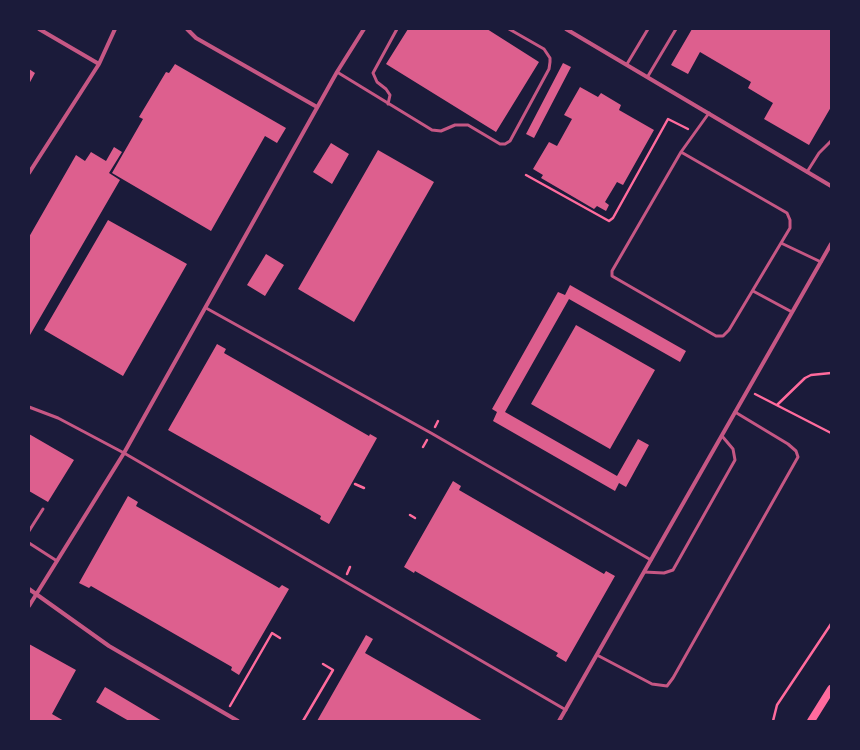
<!DOCTYPE html>
<html>
<head>
<meta charset="utf-8">
<style>
	body { margin:0 }
	#map { position:relative; width:860px; height:750px; overflow:hidden; background:#1b1b3a; font-family:Montserrat,sans-serif }
	canvas { display:block }
	.frame { position:absolute; inset:0; border:30px solid #1b1b3a; pointer-events:none }
</style>
</head>
<body>
<div id="map">
<canvas width="860" height="750"></canvas>
<div class="frame"></div>
</div>
<script>
const g = document.querySelector('canvas').getContext('2d');
g.lineJoin = 'round';
function fillPath(path, color) {
  g.fillStyle = color;
  g.fill(path, 'evenodd');
}
function poly(rows) {
  const path = new Path2D();
  for (const r of rows) {
    path.moveTo(r[0], r[1]);
    for (let i = 2; i < r.length; i += 2) path.lineTo(r[i], r[i + 1]);
  }
  return path;
}
function strokePath(path, color, width, dash) {
  g.strokeStyle = color;
  g.lineWidth = width;
  g.lineCap = dash ? 'butt' : 'round';
  g.setLineDash(dash || []);
  g.stroke(path);
}
fillPath(poly([
	[408,29,487,29,539,62,496,132,386,64],
	[692,29,831,29,831,107,809,145,764,119,773,103,748,88,751,82,700,52,688,74,671,65],
	[563,63,571,67,534,138,526,134],
	[175,64,286,128,277,143,265,136,211,231,112,173,143,119,139,117,166,72,169,73],
	[29,69,35,73,29,84],
	[580,87,598,97,601,93,621,105,619,110,654,130,623,185,617,182,605,202,609,205,606,211,597,206,594,209,541,178,543,175,533,169,549,142,557,146,572,119,564,115],
	[331,143,349,154,332,184,313,172],
	[114,147,122,152,109,173,120,180,30,335,29,237,76,155,85,161,91,152,106,161],
	[378,150,434,182,354,322,298,289],
	[108,220,187,264,123,376,44,330],
	[266,254,284,265,265,296,247,285],
	[570,285,686,351,680,362,569,299,505,412,617,476,638,439,649,445,626,487,619,483,615,491,493,421,497,412,492,409,558,292,565,295],
	[576,325,655,370,610,449,531,404],
	[217,344,226,349,224,353,369,436,370,434,377,438,329,524,320,519,321,516,168,430],
	[29,434,74,460,48,502,29,491],
	[453,481,461,486,459,490,604,574,606,571,615,576,566,662,556,656,558,653,415,571,414,573,404,567],
	[128,496,138,502,136,506,279,588,282,585,289,589,239,675,231,670,232,667,91,586,89,588,79,583],
	[366,635,373,639,365,653,483,721,317,721],
	[29,644,76,670,52,714,64,721,29,721],
	[105,687,162,721,129,721,96,702]
]), '#dd5f8e');
strokePath(poly([
	[526,175,609,221,613,218,668,119,688,129],
	[755,394,831,433],
	[777,405,805,378,811,375,831,373],
	[435,427,438,421],
	[423,447,427,440],
	[355,484,364,488],
	[410,515,415,518],
	[347,574,350,567],
	[230,706,272,633,280,638],
	[303,721,333,670,323,664],
	[773,721,777,705,831,624]
]), '#ff6b9d', 2.5);
strokePath(poly([
	[627,64,648,29],
	[337,72,432,130,441,131,455,125,468,125,500,144,505,144,510,141,549,69,550,62,550,58,544,49,509,29],
	[648,76,676,29],
	[388,104,390,95,386,89,377,82,373,73,397,29],
	[681,152,787,213,790,220,790,228,781,243,729,330,723,336,716,336,612,276,612,271,681,152],
	[681,152,709,113],
	[807,172,819,153,831,141],
	[781,243,821,262],
	[753,291,792,312],
	[206,308,431,433,651,560],
	[29,407,58,418,124,453,566,710],
	[29,531,43,509],
	[29,543,57,561],
	[644,572,664,573,673,570,735,460,733,449,722,436],
	[597,655,652,684,667,686,673,678,798,457,796,451,788,444,735,412]
]), '#c65784', 3);
strokePath(poly([
	[39,29,99,64],
	[187,29,196,38,317,107],
	[566,29,831,186],
	[29,173,99,64,115,29],
	[29,589,109,646,238,721],
	[29,606,124,453,337,72,364,29],
	[559,721,831,244]
]), '#c65784', 4);
strokePath(poly([
	[811,721,831,689]
]), '#ff6b9d', 8);
</script>
</body>
</html>
